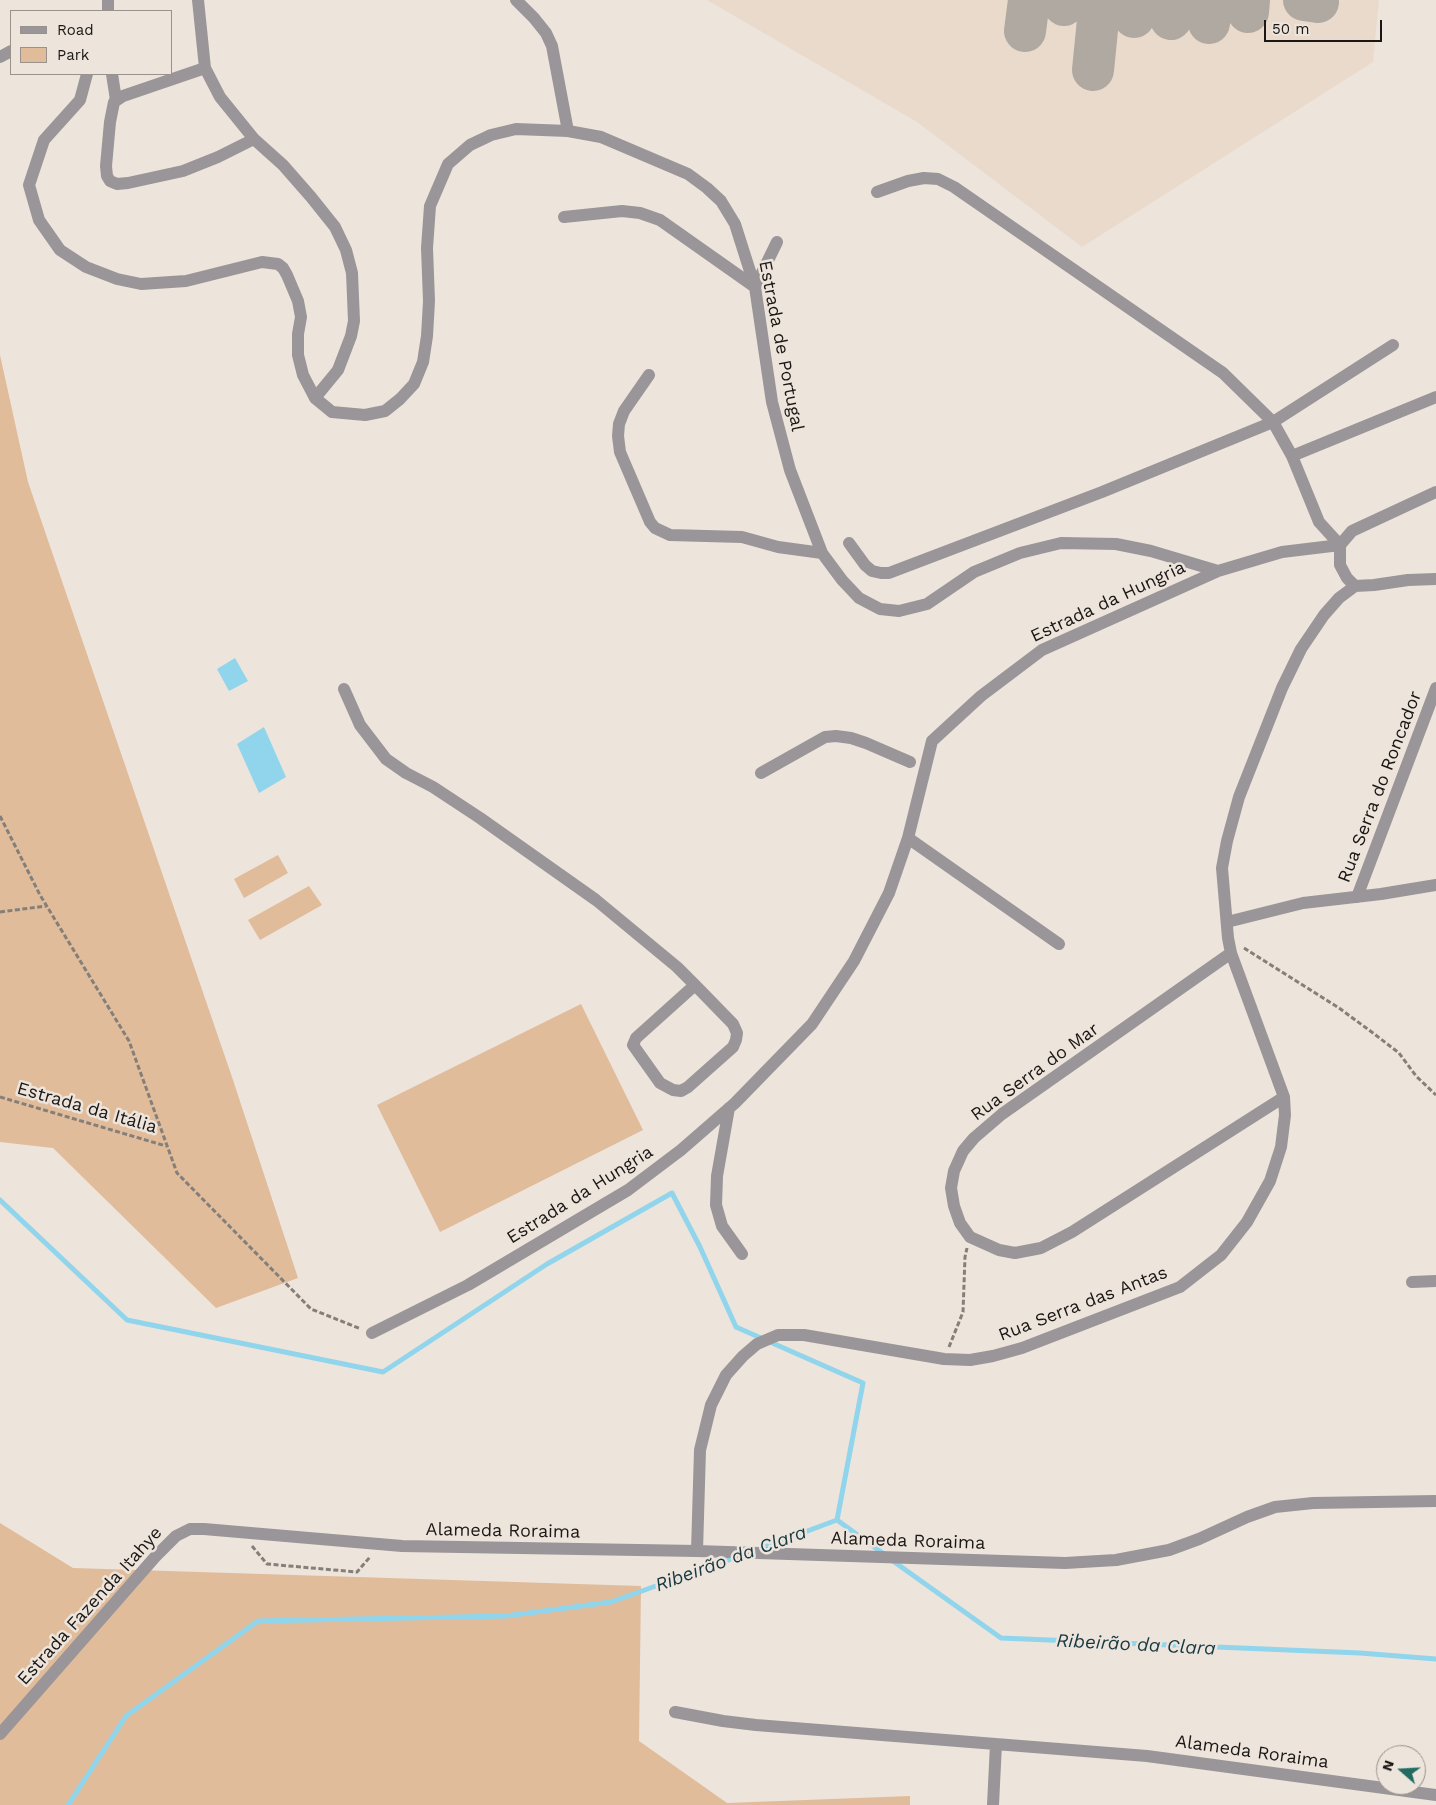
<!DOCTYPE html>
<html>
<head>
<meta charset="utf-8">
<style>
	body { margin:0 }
	#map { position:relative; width:1436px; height:1805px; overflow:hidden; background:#ede4dc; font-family:"Work Sans",sans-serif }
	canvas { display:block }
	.legend { position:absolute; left:10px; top:10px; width:162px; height:65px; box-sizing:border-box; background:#ede4dc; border:1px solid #99928c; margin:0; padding:6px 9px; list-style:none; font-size:15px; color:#1a1714 }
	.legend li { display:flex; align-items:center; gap:10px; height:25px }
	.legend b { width:25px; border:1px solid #99928c }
	.north { position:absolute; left:1376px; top:1745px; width:50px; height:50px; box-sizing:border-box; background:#ede4dc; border:1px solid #99928c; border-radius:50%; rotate:289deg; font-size:14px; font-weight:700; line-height:20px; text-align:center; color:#1a1714 }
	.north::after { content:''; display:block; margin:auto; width:18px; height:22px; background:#226b63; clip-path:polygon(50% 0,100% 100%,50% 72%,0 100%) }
	.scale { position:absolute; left:1264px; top:20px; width:118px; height:22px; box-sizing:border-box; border:2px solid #1a1714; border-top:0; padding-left:6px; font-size:15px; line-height:18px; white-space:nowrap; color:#1a1714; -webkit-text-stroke:4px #ede4dc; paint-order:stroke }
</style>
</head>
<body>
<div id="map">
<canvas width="1436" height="1805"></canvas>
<ul class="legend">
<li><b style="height:6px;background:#9a9598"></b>Road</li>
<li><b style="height:14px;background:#e0bc9a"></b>Park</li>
</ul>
<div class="north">N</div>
<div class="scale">50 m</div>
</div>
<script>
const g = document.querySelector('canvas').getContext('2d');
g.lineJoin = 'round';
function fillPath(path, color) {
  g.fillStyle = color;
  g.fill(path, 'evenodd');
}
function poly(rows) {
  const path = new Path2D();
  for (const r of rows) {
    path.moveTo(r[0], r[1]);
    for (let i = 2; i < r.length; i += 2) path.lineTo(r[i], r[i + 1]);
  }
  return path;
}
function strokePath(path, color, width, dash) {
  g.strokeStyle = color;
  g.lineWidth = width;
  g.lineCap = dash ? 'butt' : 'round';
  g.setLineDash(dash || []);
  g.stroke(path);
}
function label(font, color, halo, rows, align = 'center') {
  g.font = font + ' "Work Sans",sans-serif';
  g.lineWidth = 5;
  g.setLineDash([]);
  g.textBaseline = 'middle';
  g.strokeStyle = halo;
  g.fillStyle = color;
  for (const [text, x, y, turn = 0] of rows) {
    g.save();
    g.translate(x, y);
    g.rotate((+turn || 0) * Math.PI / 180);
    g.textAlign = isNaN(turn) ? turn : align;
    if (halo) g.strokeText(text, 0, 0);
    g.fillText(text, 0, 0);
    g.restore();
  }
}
fillPath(poly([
	[707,0,1379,0,1373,62,1082,247,917,122]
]), '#e9dacc');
fillPath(poly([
	[0,355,28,482,233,1080,298,1278,216,1308,53,1148,0,1142],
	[278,855,288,873,244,898,234,879],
	[309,886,322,905,260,940,248,920],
	[581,1004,643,1130,440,1232,377,1105],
	[0,1523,73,1568,641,1586,639,1741,727,1803,910,1796,910,1805,0,1805]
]), '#e0bc9a');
fillPath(poly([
	[235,658,248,681,229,691,217,669],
	[264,727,286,777,259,793,237,744]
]), '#90d5eb');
strokePath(poly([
	[0,1200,127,1320,383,1372,547,1264,672,1193,700,1247,736,1327,863,1383,837,1520],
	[759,1549,837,1520,884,1554],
	[893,1561,1001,1638,1360,1653,1436,1659],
	[68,1805,126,1716,258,1621,506,1616,611,1602,737,1557]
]), '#90d5eb', 5);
strokePath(poly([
	[1304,0,1318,2],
	[1064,5,1064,0],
	[1248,12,1249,0],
	[1134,17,1136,0],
	[1171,19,1173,0],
	[1209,23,1212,0],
	[1025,31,1029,0],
	[1093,70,1100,0]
]), '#b0a9a2', 42);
strokePath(poly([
	[0,816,40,895,129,1041,177,1173,311,1309,361,1329],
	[0,912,46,906],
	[1244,948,1339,1008,1373,1033,1399,1053,1416,1076,1436,1095],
	[0,1097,166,1146],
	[949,1347,963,1312,965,1257,967,1248],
	[252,1546,267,1564,357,1572,370,1557]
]), '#857f79', 3, [5, 2.5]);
strokePath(poly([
	[198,0,205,68,220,97,254,139,283,165,311,197,335,227,346,250,352,273,354,321,351,336,338,370,315,398],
	[516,0,534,18,546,33,552,46,568,131],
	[108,11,108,0],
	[0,57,11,51],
	[205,68,123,96,114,102,110,122,106,166,107,176,110,181,117,184,128,183,183,171,218,157,254,139],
	[87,74,80,100,44,140,29,185,39,220,60,250,86,267,117,279,141,284,186,281,262,262,278,264,283,268,287,275,298,301,301,317,298,334,298,355,303,375,315,398,332,412,365,415,385,411,400,399,414,384,423,362,427,336,429,301,427,248,430,206,448,164,470,145,491,135,516,129,568,131,601,137,688,174,707,188,721,201,735,224,755,287,772,402,790,470,822,553,842,580,859,598,880,609,899,611,927,604,974,572,1020,553,1061,543,1116,544,1151,551,1218,571],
	[112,74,116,100],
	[877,192,908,181,924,178,938,179,954,187,1223,373,1273,422,1292,456,1319,522,1340,545],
	[564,217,622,211,640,213,660,220,755,287,777,242],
	[649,375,624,411,619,424,618,436,620,452,650,522,655,528,670,535,742,537,778,547,822,553],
	[1292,456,1436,397],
	[849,543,865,565,872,571,881,573,889,573,1102,492,1273,422,1393,345],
	[1355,586,1347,578,1340,565,1340,545,1352,531,1436,492],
	[1355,586,1374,585,1408,580,1436,579],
	[344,689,360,725,386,759,406,773,433,787,480,818,596,900,677,967,695,985,733,1024,737,1033,736,1040,733,1047,688,1087,681,1091,673,1090,660,1083,633,1045,636,1038,695,985],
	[761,773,825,737,836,736,851,738,866,743,910,762],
	[908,838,1059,944],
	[1357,897,1436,688],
	[1227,922,1303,903,1381,894,1436,885],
	[1231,953,1002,1114,974,1138,963,1151,954,1171,951,1188,954,1206,960,1223,970,1237,999,1250,1015,1253,1041,1248,1072,1232,1284,1097],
	[729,1108,717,1176,716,1205,722,1226,742,1254],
	[1412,1282,1436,1281],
	[372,1333,468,1285,628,1190,681,1150,735,1103,812,1024,854,961,889,893,908,838,932,741,981,696,1042,650,1218,571,1282,552,1340,545],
	[697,1551,700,1450,711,1405,726,1375,743,1356,757,1344,778,1335,804,1335,944,1359,970,1360,993,1356,1022,1348,1180,1287,1221,1255,1247,1222,1270,1181,1281,1147,1285,1115,1284,1097,1231,953,1228,938,1222,868,1227,841,1239,797,1282,688,1301,649,1324,615,1339,598,1355,586],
	[675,1712,723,1721,756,1725,1147,1756,1436,1795],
	[0,1734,155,1557,176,1536,190,1529,204,1529,402,1546,697,1551,1065,1563,1116,1560,1169,1550,1199,1539,1247,1517,1275,1507,1313,1503,1436,1501],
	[993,1805,996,1744]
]), '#9a9598', 12);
label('18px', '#1a1714', '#ede4dc', [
	["Estrada de Portugal",781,346,79],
	["Estrada da Hungria",1108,602,-25],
	["Rua Serra do Roncador",1380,787,-69],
	["Rua Serra do Mar",1035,1072,-36],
	["Estrada da Itália",87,1108,16],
	["Estrada da Hungria",580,1195,-32],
	["Rua Serra das Antas",1083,1304,-21],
	["Alameda Roraima",503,1531,1],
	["Alameda Roraima",908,1541,2],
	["Estrada Fazenda Itahye",90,1606,-48],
	["Alameda Roraima",1252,1752,8]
]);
label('italic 19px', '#173841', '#ede4dc', [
	["Ribeirão da Clara",731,1559,-20],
	["Ribeirão da Clara",1136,1645,3]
]);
</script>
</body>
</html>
